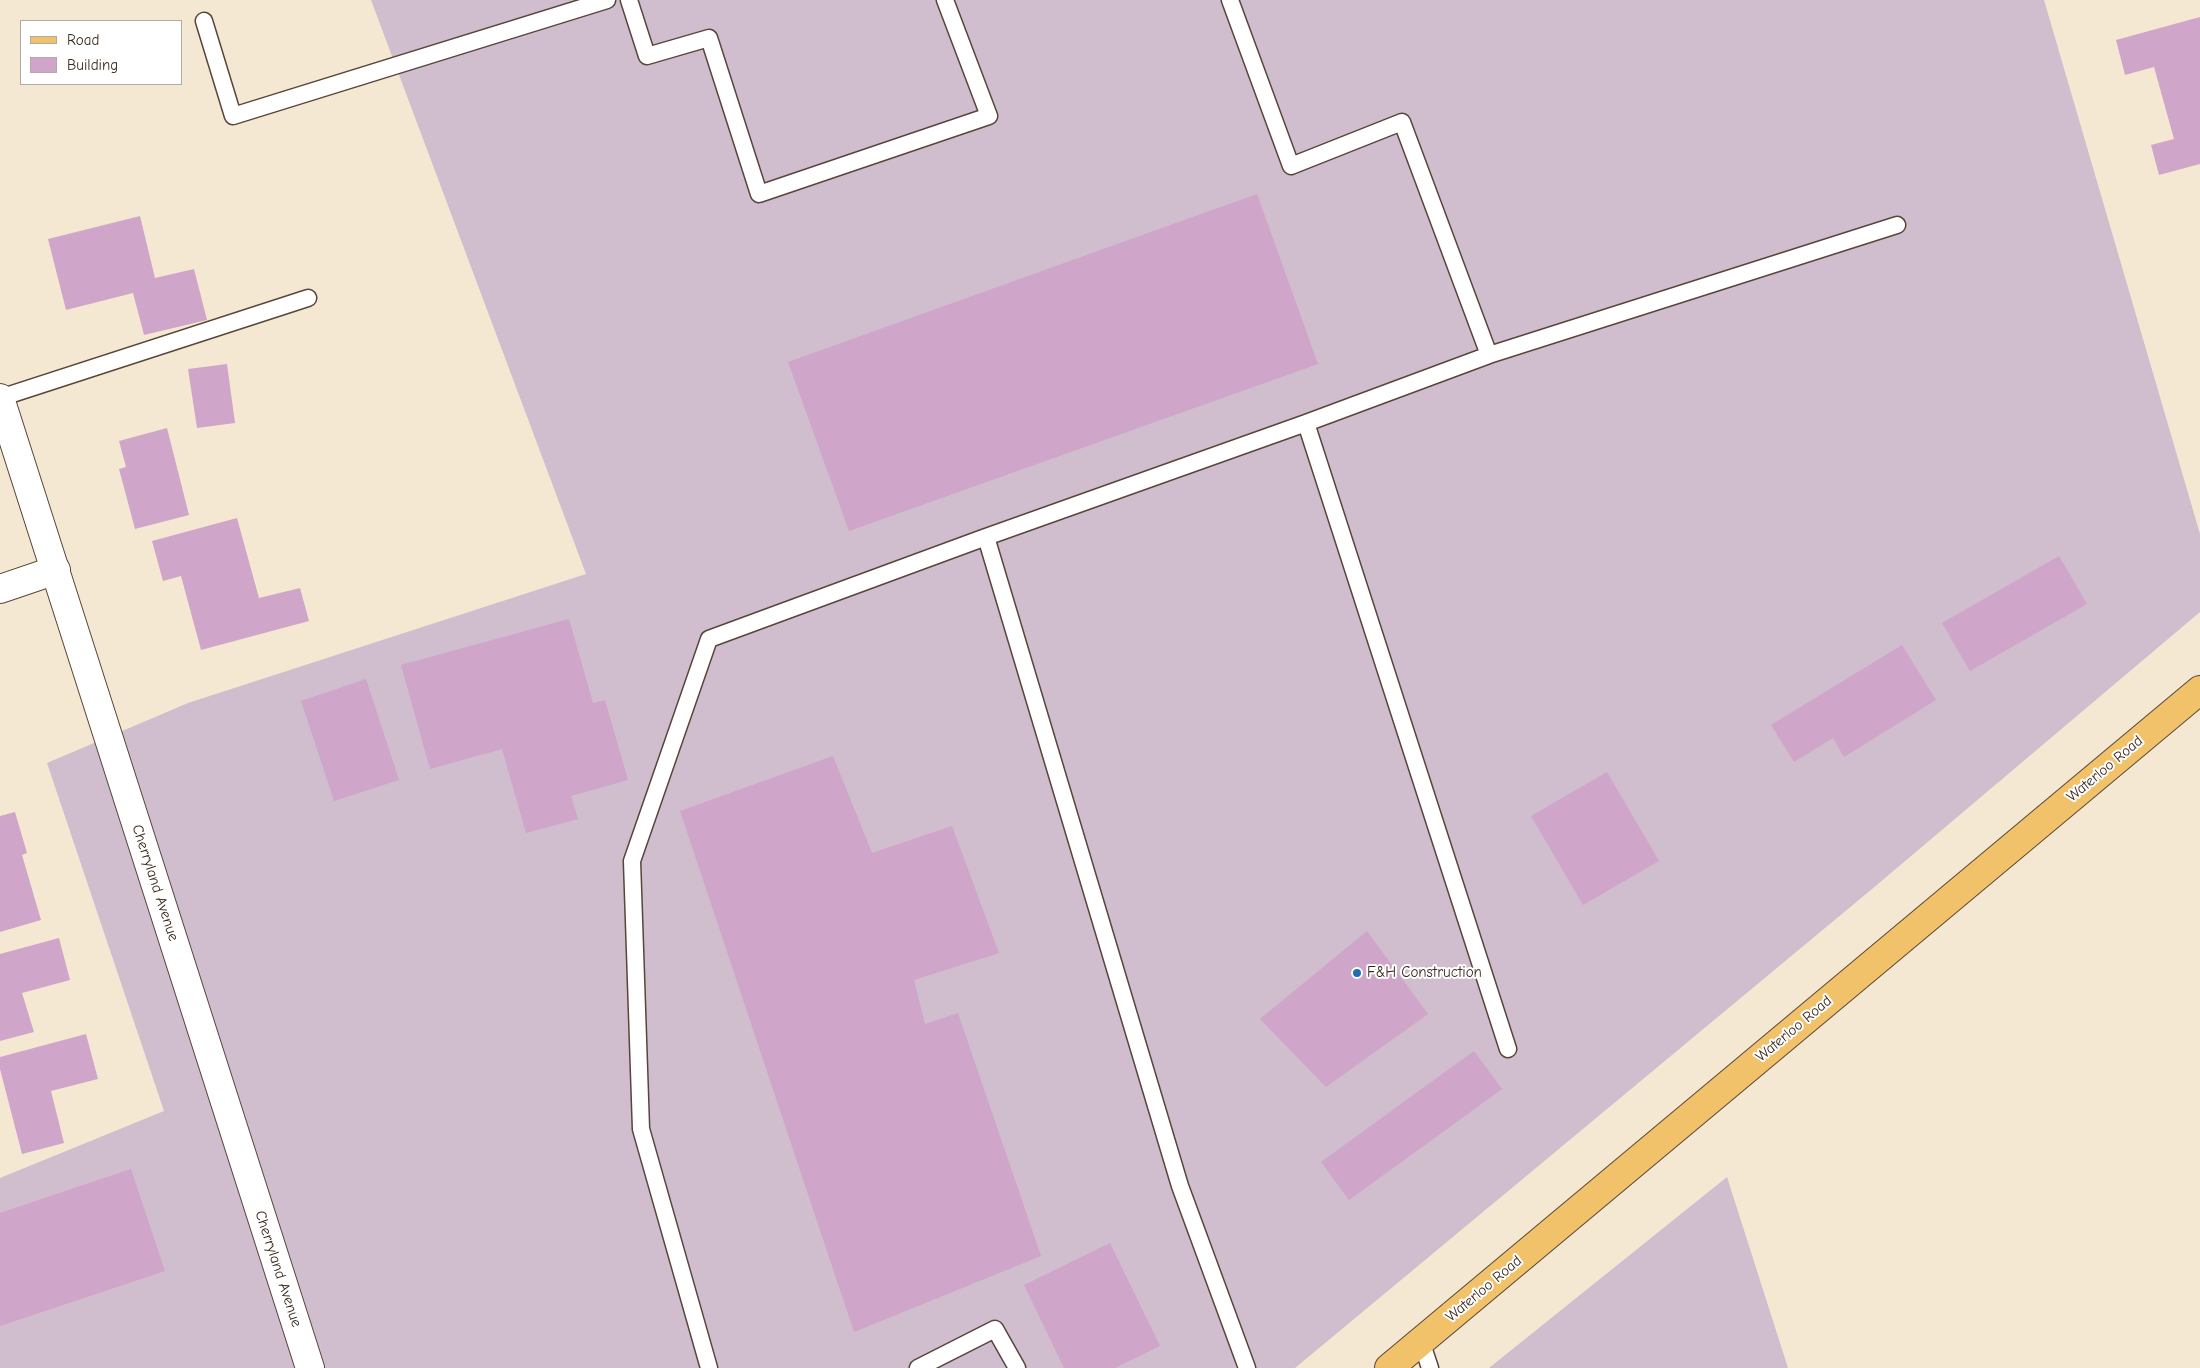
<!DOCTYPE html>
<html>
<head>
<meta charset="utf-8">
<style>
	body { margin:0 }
	#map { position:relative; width:2200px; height:1368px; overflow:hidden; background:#f5e8d3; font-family:"Comic Neue",sans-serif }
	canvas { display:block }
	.legend { position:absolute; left:20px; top:20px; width:162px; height:65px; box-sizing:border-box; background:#fff; border:1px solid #b1aaa5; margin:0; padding:6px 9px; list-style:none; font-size:15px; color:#3b2a1e }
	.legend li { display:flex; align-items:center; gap:10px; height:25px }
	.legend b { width:25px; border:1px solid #b1aaa5 }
</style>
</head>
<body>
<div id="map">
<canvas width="2200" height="1368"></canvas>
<ul class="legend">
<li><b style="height:6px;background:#f2c26a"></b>Road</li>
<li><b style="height:14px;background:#cfa5ca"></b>Building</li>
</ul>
</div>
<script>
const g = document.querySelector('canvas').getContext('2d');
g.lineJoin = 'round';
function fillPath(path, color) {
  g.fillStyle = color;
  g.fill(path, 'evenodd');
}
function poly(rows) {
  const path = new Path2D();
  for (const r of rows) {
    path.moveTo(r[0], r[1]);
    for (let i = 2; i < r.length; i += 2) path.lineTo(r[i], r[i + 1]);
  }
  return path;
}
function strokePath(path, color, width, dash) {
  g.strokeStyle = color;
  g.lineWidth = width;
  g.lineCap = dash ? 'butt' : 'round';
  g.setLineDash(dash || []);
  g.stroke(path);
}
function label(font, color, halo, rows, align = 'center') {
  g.font = font + ' "Comic Neue",sans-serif';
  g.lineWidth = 4;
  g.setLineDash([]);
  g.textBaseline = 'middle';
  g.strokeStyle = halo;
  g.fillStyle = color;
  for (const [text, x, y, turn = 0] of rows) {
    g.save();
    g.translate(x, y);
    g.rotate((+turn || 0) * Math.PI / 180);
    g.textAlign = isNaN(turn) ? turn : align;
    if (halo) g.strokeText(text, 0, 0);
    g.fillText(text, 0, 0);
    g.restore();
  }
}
fillPath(poly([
	[371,0,2044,0,2200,534,2200,612,1872,889,1295,1368,0,1368,0,1178,164,1111,47,763,188,703,586,574],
	[1727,1177,1788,1368,1489,1368]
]), '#d0bdcd');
fillPath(poly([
	[2200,17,2200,164,2159,175,2151,145,2174,139,2154,67,2125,75,2116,40],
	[1257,194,1318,364,849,531,788,362],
	[140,216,155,278,194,269,207,320,144,335,133,293,66,310,48,239],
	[227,364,235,423,197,428,188,369],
	[167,428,189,515,135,529,119,469,126,467,119,441],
	[237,518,259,598,300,588,309,621,201,650,181,576,163,581,152,541],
	[2059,556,2087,604,1970,671,1942,623],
	[569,619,593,703,605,700,628,780,571,796,578,819,526,833,502,749,430,769,401,665],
	[1902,645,1936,700,1844,757,1833,738,1794,762,1771,725],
	[366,679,399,780,334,801,301,701],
	[833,756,872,853,952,826,999,953,914,980,925,1024,958,1013,1041,1256,854,1332,680,811],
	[1607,772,1659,861,1583,905,1531,816],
	[15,812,27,853,22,855,41,920,0,932,0,816],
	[1367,931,1428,1014,1326,1087,1260,1019],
	[59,938,70,980,22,993,34,1032,0,1041,0,954],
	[86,1034,98,1079,51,1091,64,1143,22,1154,0,1069,0,1057],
	[1474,1051,1502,1089,1349,1200,1321,1162],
	[131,1169,165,1271,0,1326,0,1213],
	[1110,1243,1160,1346,1115,1368,1064,1368,1024,1285]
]), '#cfa5ca');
const service = poly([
	[629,0,647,56,709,38,759,194,989,116,945,0],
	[1230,0,1291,166,1402,122,1489,355,1306,423],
	[204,21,233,116,607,0],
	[1489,355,1897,225],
	[0,398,308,298],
	[1421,1341,1430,1368],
	[709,1368,641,1129,632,861,709,639,986,537],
	[918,1368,995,1329,1017,1368],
	[1247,1368,1180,1186,986,537,1306,423,1508,1049]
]);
const minor = poly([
	[0,589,56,570]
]);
const tertiary = poly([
	[0,398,310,1368]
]);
const primary = poly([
	[1389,1368,2200,690]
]);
strokePath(service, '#574639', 19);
strokePath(minor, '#574639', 30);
strokePath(tertiary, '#574639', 30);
strokePath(primary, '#574639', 30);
strokePath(service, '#fff', 16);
strokePath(minor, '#fff', 28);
strokePath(tertiary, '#fff', 28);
strokePath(primary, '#f2c26a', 28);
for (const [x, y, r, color] of [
	[1357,973,5,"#1f6fb2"]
]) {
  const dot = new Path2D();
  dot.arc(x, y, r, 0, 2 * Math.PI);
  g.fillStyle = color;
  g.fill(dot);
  strokePath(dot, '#fff', 2);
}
label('15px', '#3b2a1e', '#fff', [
	["Waterloo Road",2105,769,-40],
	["Cherryland Avenue",155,883,72],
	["Waterloo Road",1794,1029,-40],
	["Cherryland Avenue",278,1269,72],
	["Waterloo Road",1484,1289,-40]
]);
label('15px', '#3b2a1e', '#fff', [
	["F&H Construction",1367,973]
], 'left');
</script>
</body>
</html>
